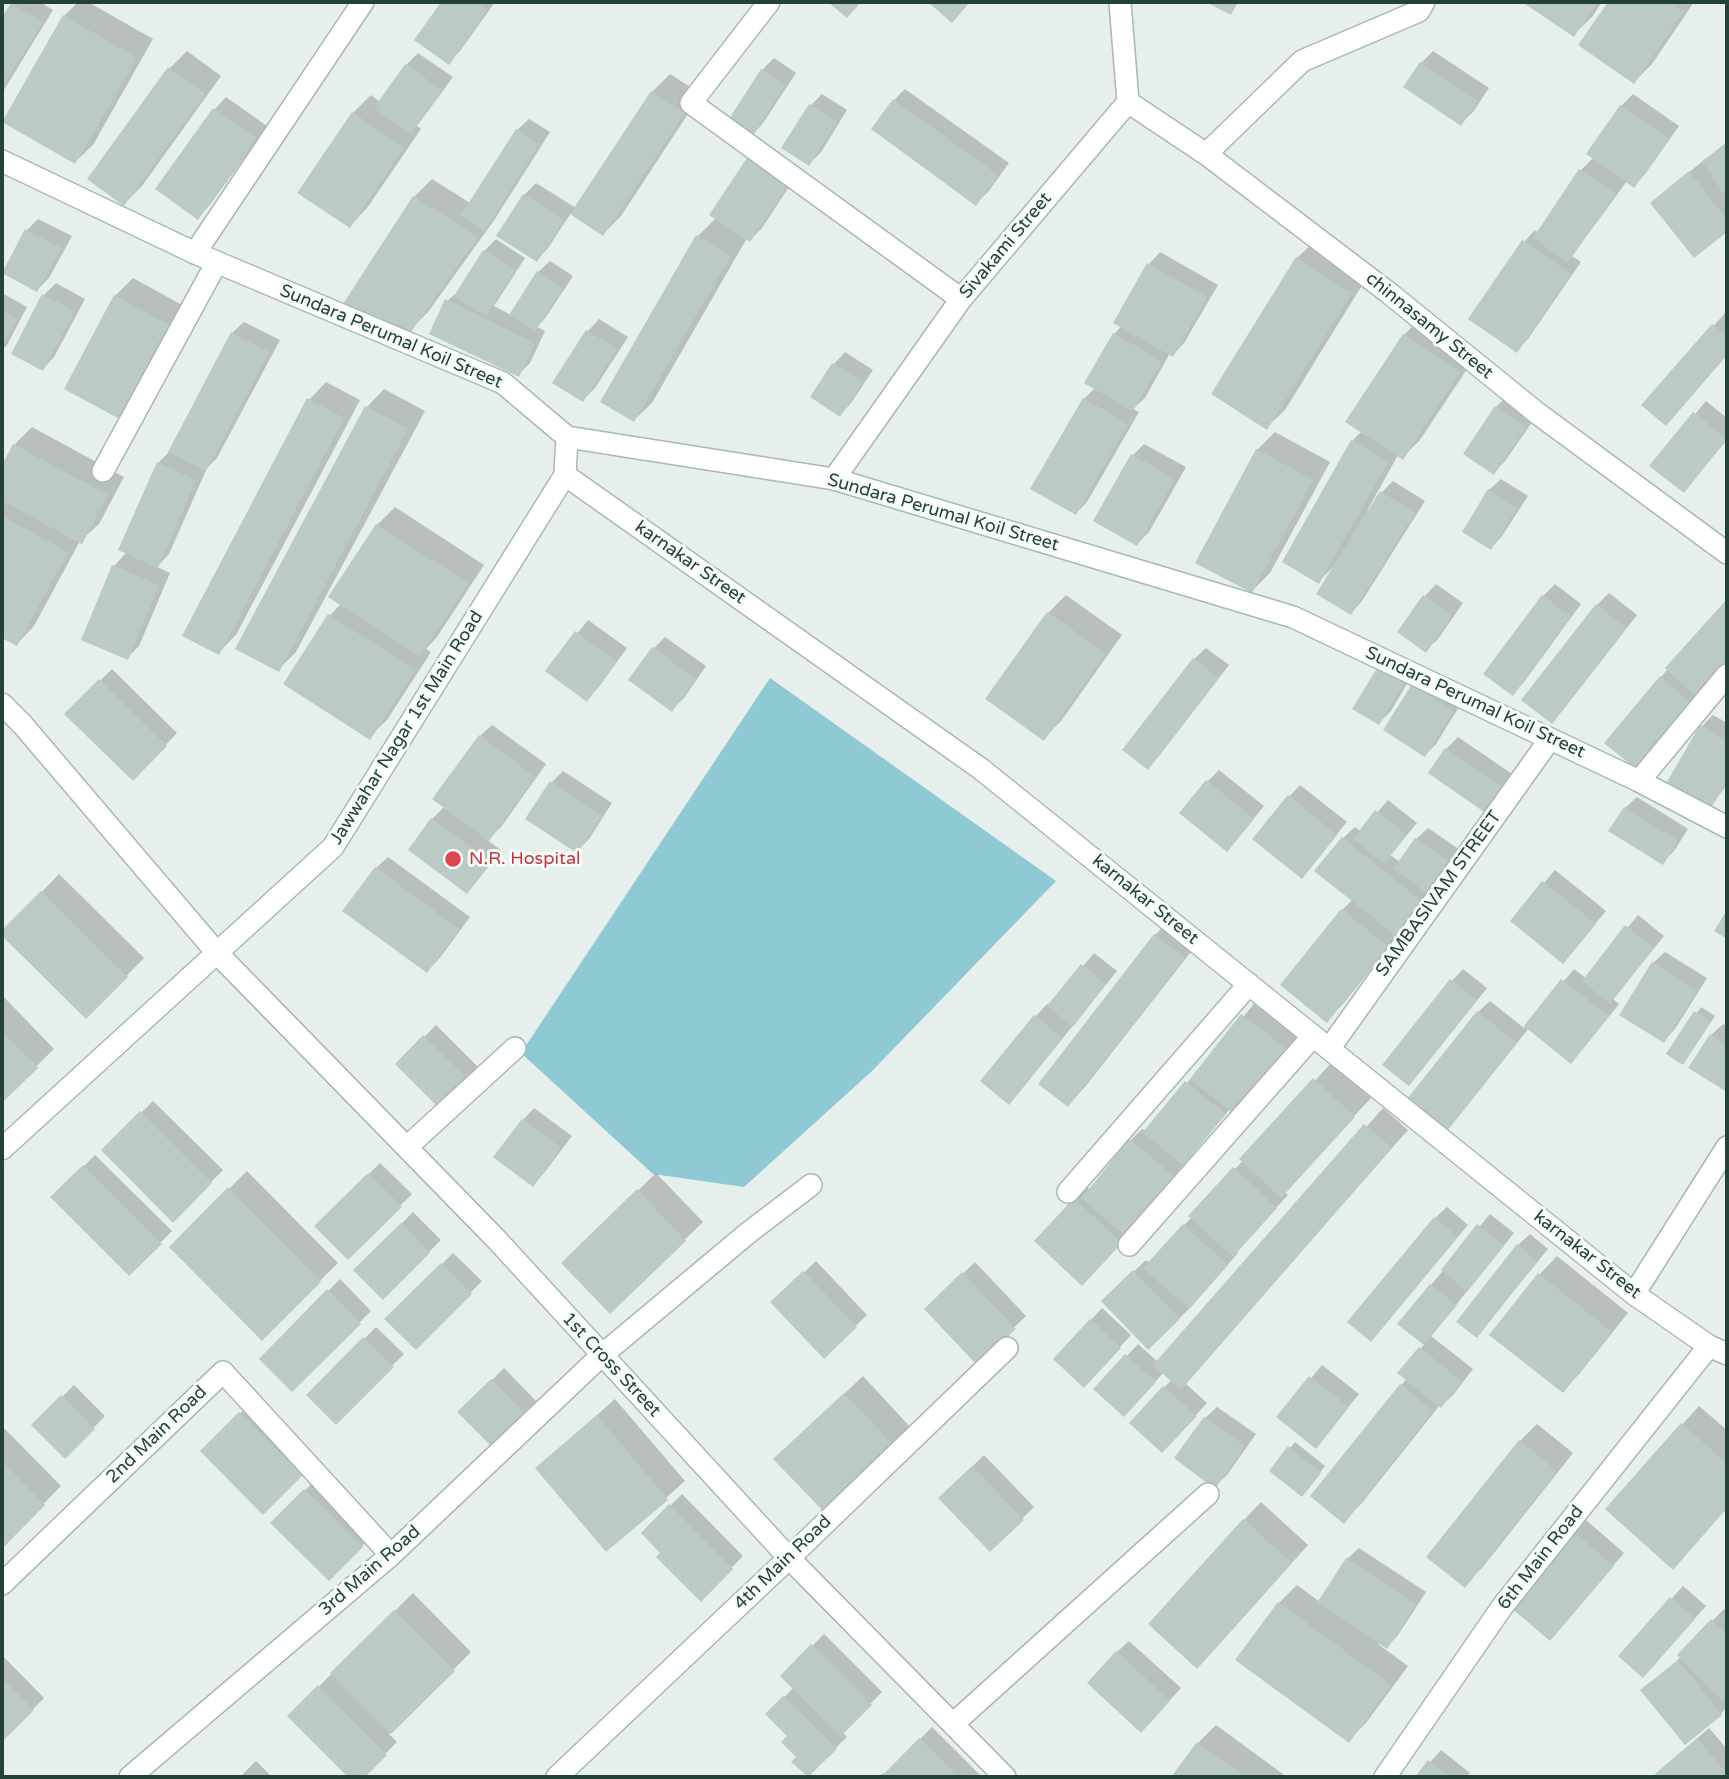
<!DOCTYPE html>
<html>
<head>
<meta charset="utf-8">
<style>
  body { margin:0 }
  #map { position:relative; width:1729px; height:1779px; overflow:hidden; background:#e6efeb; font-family:"Varela Round",sans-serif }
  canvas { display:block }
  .frame { position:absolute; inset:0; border:4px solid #24423a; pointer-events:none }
</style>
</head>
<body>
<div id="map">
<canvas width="1729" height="1779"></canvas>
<div class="frame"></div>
</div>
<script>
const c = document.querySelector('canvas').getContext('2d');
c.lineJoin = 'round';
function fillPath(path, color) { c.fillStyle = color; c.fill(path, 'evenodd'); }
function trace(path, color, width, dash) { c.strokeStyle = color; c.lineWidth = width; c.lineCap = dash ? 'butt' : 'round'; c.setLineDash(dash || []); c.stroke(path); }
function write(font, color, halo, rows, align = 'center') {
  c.font = font + ' "Varela Round",sans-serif'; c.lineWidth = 6; c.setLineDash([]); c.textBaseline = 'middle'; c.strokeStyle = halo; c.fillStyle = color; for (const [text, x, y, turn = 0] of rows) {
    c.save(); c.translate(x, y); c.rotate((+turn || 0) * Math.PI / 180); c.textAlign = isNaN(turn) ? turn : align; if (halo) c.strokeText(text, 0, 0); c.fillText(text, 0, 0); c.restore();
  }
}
const water = new Path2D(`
  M770 678 1056 881 872 1071 744 1187 653 1174 521 1053Z`);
const shadow = new Path2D(`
  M14 2H40L53 10 2 93V21Z
  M78 2H88L153 39 93 145 75 162 64 16Z
  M443 2H495L460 51 449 62 416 40Z
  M1525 2H1602L1592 17 1574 34Z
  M1610 2H1694L1652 64 1634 82 1581 45Z
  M187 51 221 76 142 186 124 204 169 69Z
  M1433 51 1489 88 1473 112 1461 123 1421 63Z
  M418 53 453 77 417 126 421 129 367 208 350 226 353 113 371 95 380 102 406 65Z
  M774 58 796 73 763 123 752 135 762 70Z
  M670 74 701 94 621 216 603 234 571 213 548 248 537 260 524 195 536 183 576 208 652 92Z
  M905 89 1009 163 988 192 976 203 894 100Z
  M822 94 847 110 821 152 809 164 810 106Z
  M1633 94 1679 126 1645 174 1634 186 1627 181 1572 256 1581 262 1528 339 1517 350 1524 242 1535 230 1539 233 1581 170 1594 157 1588 153 1621 106Z
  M226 97 267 126 209 206 198 218 157 189 215 109Z
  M529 119 550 132 495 219 428 312 410 330 346 303 414 197 432 179 470 203 517 130Z
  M1727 142V229L1694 256 1664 192Z
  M800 170 762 228 750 240 747 238 652 403 634 420 698 236 716 218Z
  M38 219 72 236 49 278 37 290 27 230Z
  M496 239 525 258 494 306 511 315 538 272 550 261 573 276 546 317 537 327 545 331 530 363 518 375 447 301 460 290 484 251Z
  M1315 241 1369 274 1285 410 1267 427 1297 258Z
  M1160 252 1218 285 1184 343 1173 355 1170 353 1145 398 1133 409 1139 412 1087 502 1076 513 1084 399 1095 388 1114 334 1122 326 1116 322 1149 264Z
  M133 278 193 311 126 421 115 296Z
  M56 283 85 299 54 357 43 369 13 353 44 295Z
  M2 293 27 307 7 345 2 350Z
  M1725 313 1727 316V355L1677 412 1644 405Z
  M1422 317 1477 354 1420 440 1403 457 1398 455 1367 511 1369 512 1382 492 1393 481 1425 501 1362 601 1351 613 1333 567 1319 581 1352 441 1362 431 1404 335Z
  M599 319 628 337 595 388 583 400 555 382 588 331Z
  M244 322 280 340 217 458 207 468 169 554 157 567 170 573 139 646 127 658 114 566 127 552 158 463 169 452 232 333Z
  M845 352 873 370 851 403 840 415 834 364Z
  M326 382 360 400 236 635 218 653 309 400Z
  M384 389 425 411 296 652 278 670 237 648 367 407Z
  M1508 395 1537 415 1505 461 1494 473 1496 407Z
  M1706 401 1727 418V440L1683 491 1652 466Z
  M32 427 124 477 99 524 80 541 34 626 17 644 2 636V468L14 445Z
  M1275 432 1330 462 1270 573 1252 591 1257 450Z
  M1144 444 1186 467 1149 532 1137 544 1133 455Z
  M1501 479 1528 496 1502 536 1491 548 1489 490Z
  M395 507 484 565 437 637 426 649 431 652 387 720 369 737 330 615 341 604 330 597 377 525Z
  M1436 584 1463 603 1438 639 1426 650 1400 632 1425 596Z
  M1555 584 1581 604 1524 682 1513 693 1543 596Z
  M1609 593 1637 615 1563 710 1552 722 1597 605Z
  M1066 595 1122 635 1061 721 1044 738 1048 613Z
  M1727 602V660L1648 755 1661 677Z
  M588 620 627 648 598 688 586 699 548 671Z
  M665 637 706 666 684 698 672 709 654 648Z
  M1206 648 1229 665 1159 756 1147 768 1194 659Z
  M112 669 177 733 133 779 67 714Z
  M1378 669 1414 672 1391 711 1379 723Z
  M1413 686 1464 699 1436 744 1425 755Z
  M1713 715 1727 723V785L1711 805 1702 726Z
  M492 725 546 764 501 827 487 840 501 850 478 880 467 892 432 819 445 806 480 736Z
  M1458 737 1515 776 1498 800 1446 749Z
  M1219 770 1264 806 1238 838 1207 782Z
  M563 771 612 803 589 839 577 851 552 782Z
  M1300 785 1347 822 1302 876 1289 797Z
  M1637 797 1688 829 1674 851 1662 863 1625 808Z
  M1388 800 1417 823 1390 855 1400 862 1416 839 1428 828 1460 850 1402 926 1404 927 1344 1003 1327 1020 1342 910 1353 899 1343 838 1355 827 1361 831Z
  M388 857 470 917 439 959 427 971 376 868Z
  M1555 870 1606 911 1563 962 1512 921Z
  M59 874 144 958 86 1017 2 933Z
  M1638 915 1664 936 1613 999 1619 1004 1582 1050 1529 1028 1458 1117 1478 1012 1490 1001 1524 1028 1574 969 1586 978Z
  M1173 917 1201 939 1085 1087 1068 1105 1155 935Z
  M1665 952 1707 978 1675 1029 1664 1041 1653 963Z
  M1094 953 1117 971 1020 1091 983 1081 1036 1016 1047 1004 1050 1006Z
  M1463 969 1487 988 1420 1072 1452 981Z
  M2 995 54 1049 2 1100Z
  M1254 1004 1297 1037 1247 1101 1230 1109 1093 1272 1036 1241 1087 1187 1090 1190 1131 1140 1142 1129 1146 1131Z
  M1701 1007 1715 1016 1683 1063 1669 1053Z
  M1723 1024 1727 1027V1090L1690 1067 1711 1035Z
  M436 1025 479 1068 440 1107 397 1064Z
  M1332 1062 1371 1098 1284 1192 1288 1195 1236 1251 1238 1253 1191 1307 1148 1348 1103 1301 1146 1260 1150 1263Z
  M153 1101 223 1170 173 1221 104 1150Z
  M534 1108 572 1136 544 1173 533 1185 523 1120Z
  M1383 1108 1408 1130 1185 1383 1207 1403 1174 1439 1132 1423 1172 1379 1164 1372 1135 1404 1096 1389 1138 1344 1158 1362Z
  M95 1155 172 1231 129 1274 53 1197Z
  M380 1163 412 1194 348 1258 317 1226Z
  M247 1171 338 1263 262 1338 171 1247Z
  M656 1173 703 1222 610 1312 581 1246Z
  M1447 1207 1468 1225 1371 1340 1435 1218Z
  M413 1212 441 1240 383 1298 356 1270Z
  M1490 1214 1514 1233 1431 1336 1473 1369 1453 1395 1441 1406 1440 1405 1361 1504 1344 1521 1401 1385 1407 1379 1420 1349 1425 1344 1431 1285Z
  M1530 1234 1548 1249 1477 1336 1518 1245Z
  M453 1253 482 1281 416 1348 387 1319Z
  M1557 1256 1628 1313 1580 1373 1563 1391 1492 1335 1540 1274Z
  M816 1261 867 1315 824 1356 773 1302Z
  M975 1262 1026 1316 977 1363 926 1309Z
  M340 1279 371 1311 292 1390 261 1359Z
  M1102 1308 1131 1335 1095 1374 1091 1320Z
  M376 1327 404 1354 336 1422 308 1395Z
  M1322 1365 1359 1394 1316 1447 1279 1417Z
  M504 1368 536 1401 492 1444 460 1412Z
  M863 1376 913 1430 896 1447 793 1442Z
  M74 1385 105 1416 65 1457 34 1425Z
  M615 1399 685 1481 607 1550 537 1468Z
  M252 1402 313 1463 263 1512 202 1451Z
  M1699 1406 1727 1430V1508L1673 1568 1607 1509Z
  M1217 1407 1256 1434 1227 1475 1215 1486 1205 1418Z
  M1537 1424 1573 1453 1482 1568 1464 1585 1520 1441Z
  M2 1426 61 1486 2 1546Z
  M1295 1442 1325 1466 1307 1489 1290 1448Z
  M984 1455 1034 1507 990 1550 940 1498Z
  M317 1478 373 1535 329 1579 273 1523Z
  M682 1494 743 1556 701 1599 643 1533Z
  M1261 1502 1308 1545 1215 1649 1244 1520Z
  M1586 1520 1624 1553 1561 1627 1574 1532Z
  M1359 1548 1426 1592 1398 1635 1387 1647 1379 1642 1378 1644 1408 1666 1366 1723 1349 1740 1238 1660 1279 1603 1297 1585 1320 1602 1347 1559Z
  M1683 1586 1706 1606 1654 1664 1620 1656Z
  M413 1593 471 1652 389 1734 397 1742 362 1777H350L289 1716Z
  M1724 1609 1727 1612V1707L1721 1714 1643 1690 1681 1657 1679 1655Z
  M824 1634 882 1692 842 1732 847 1737 807 1776 789 1736 768 1714 794 1687 783 1676Z
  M1129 1641 1181 1688 1153 1719 1117 1652Z
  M2 1655 44 1698 2 1740Z
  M1216 1725 1287 1777H1173L1198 1743Z
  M932 1727 982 1777H878L883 1773 885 1775Z
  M1709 1728 1727 1749V1777H1660L1657 1774 1669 1763Z
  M1441 1750 1470 1773 1466 1777H1417Z
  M256 1761 272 1777H240Z`);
const building = new Path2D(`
  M441 2H475L487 10 449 65 414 40Z
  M828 2H861L847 18Z
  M928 2H970L952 23Z
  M1206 2H1238L1231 15Z
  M1522 2H1597L1574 37Z
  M1608 2H1670L1684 11 1634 84 1578 45Z
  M11 3 43 22 2 88V17Z
  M63 15 137 58 75 164 2 122Z
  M1420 62 1478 101 1461 126 1403 87Z
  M405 64 442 90 411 134 374 108Z
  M168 67 205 94 124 206 87 179Z
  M761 69 785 85 752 137 727 122Z
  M651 91 685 113 603 236 570 214Z
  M893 99 998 175 976 206 871 129Z
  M809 104 837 122 809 166 781 148Z
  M1620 105 1669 139 1634 188 1586 154Z
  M213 108 256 138 198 220 155 189Z
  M352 112 404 147 350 228 297 193Z
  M516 129 539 144 485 231 461 215Z
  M1727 144V199L1702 161Z
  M749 155 790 182 750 242 709 215Z
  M1579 169 1616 194 1568 262 1533 238Z
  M1689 171 1727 220V232L1694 258 1650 203Z
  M523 194 564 220 537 262 496 236Z
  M413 196 478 237 411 332 343 304Z
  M25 229 61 248 37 292 2 273Z
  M696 235 731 256 634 422 600 402Z
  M1522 240 1571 274 1517 353 1468 319Z
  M483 250 515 270 486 316 454 296Z
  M1296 257 1352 293 1267 430 1211 394Z
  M1147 263 1207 297 1173 357 1113 323Z
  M537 271 563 288 535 331 509 315Z
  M42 294 75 311 43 371 11 354Z
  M114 295 177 329 127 423 64 389Z
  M445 299 535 343 519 377 429 334Z
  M2 311 17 319 2 347Z
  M1712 324 1727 337V355L1666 426 1641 405Z
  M586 330 617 349 583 402 552 383Z
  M231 332 269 352 206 471 168 452Z
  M1113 333 1162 361 1133 411 1084 383Z
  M1403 334 1460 372 1403 460 1345 422Z
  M832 363 863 382 840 417 810 397Z
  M307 398 344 418 219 655 182 636Z
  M1083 398 1128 424 1076 515 1030 489Z
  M365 406 408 429 279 672 235 649Z
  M1495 406 1526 427 1494 475 1463 454Z
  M1693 412 1727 439 1684 493 1649 466Z
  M1351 440 1388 462 1319 584 1282 562Z
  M13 444 108 495 82 544 2 501V465Z
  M1256 449 1313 480 1252 593 1195 563Z
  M1131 454 1175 479 1137 546 1093 521Z
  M157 462 196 480 158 568 118 550Z
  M1488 489 1517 508 1491 550 1462 532Z
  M1380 491 1415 513 1351 615 1316 594Z
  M2 516 68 552 17 646 2 638Z
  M376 524 468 583 420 657 328 597Z
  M112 565 159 585 128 660 81 640Z
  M1423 595 1452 615 1426 653 1397 632Z
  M1542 595 1571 616 1513 696 1483 674Z
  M1727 599V662L1696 696 1665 668Z
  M1596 604 1626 628 1552 724 1521 700Z
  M1047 612 1106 653 1044 741 985 699Z
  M328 614 415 670 370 740 283 684Z
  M575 631 616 661 587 702 545 671Z
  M652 647 696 679 672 712 628 680Z
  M1193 658 1219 678 1148 770 1122 750Z
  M1377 668 1404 684 1379 725 1352 709Z
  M1660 676 1691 703 1636 769 1604 743Z
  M99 679 167 746 133 781 64 714Z
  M1412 684 1454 711 1425 757 1383 730Z
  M1700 725 1727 741V780L1711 808 1667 782Z
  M479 735 535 777 489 841 432 799Z
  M1445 748 1504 788 1487 814 1428 773Z
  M1206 780 1254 819 1227 852 1179 813Z
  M550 781 602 816 577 853 525 819Z
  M1288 795 1337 835 1302 879 1252 839Z
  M1624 807 1678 841 1663 865 1608 831Z
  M1375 810 1407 835 1384 864 1353 839Z
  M431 818 491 862 467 894 408 850Z
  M1342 837 1422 901 1395 935 1314 871Z
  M1415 838 1450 862 1427 893 1393 869Z
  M375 867 459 929 427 973 342 911Z
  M1542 881 1596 924 1563 964 1510 921Z
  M41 891 128 977 86 1019 2 936V930Z
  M1341 909 1388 946 1327 1023 1280 985Z
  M1727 910V939L1714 931Z
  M1625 925 1654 948 1610 1004 1582 981Z
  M1154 934 1185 958 1068 1107 1038 1084Z
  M1652 962 1697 990 1664 1043 1619 1015Z
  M1081 964 1106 984 1073 1027 1047 1006Z
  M1450 979 1477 1000 1409 1086 1382 1065Z
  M1561 979 1609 1016 1571 1064 1524 1026Z
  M1477 1011 1517 1043 1447 1131 1407 1099Z
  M1694 1011 1711 1022 1683 1065 1666 1054Z
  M1241 1014 1287 1049 1235 1115 1190 1079Z
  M1034 1015 1063 1038 1009 1105 980 1081Z
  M2 1031 38 1068 2 1103Z
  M1710 1034 1727 1046V1092L1688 1068Z
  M423 1035 469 1080 440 1109 395 1064Z
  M1313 1078 1355 1117 1281 1198 1239 1159Z
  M1185 1081 1226 1114 1183 1166 1143 1132Z
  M140 1111 212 1183 173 1223 101 1150Z
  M522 1119 561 1148 533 1187 493 1157Z
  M1364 1124 1392 1148 1181 1390 1153 1365Z
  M1129 1139 1174 1176 1126 1236 1081 1199Z
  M83 1165 162 1244 129 1276 50 1197Z
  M1233 1167 1277 1208 1233 1257 1188 1216Z
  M368 1173 402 1207 348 1260 314 1226Z
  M228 1187 321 1282 262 1341 169 1247Z
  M637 1189 686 1241 610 1314 561 1263Z
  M1074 1198 1122 1243 1082 1286 1034 1241Z
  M1434 1217 1458 1237 1371 1342 1347 1322Z
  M401 1223 430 1253 383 1300 353 1270Z
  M1183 1224 1228 1265 1189 1309 1143 1268Z
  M1477 1224 1504 1246 1467 1292 1441 1270Z
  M1517 1244 1537 1261 1477 1338 1456 1322Z
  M441 1263 472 1294 416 1350 384 1319Z
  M1133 1270 1180 1319 1148 1350 1101 1301Z
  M803 1271 857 1327 824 1359 770 1302Z
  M962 1272 1016 1329 977 1365 924 1309Z
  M1538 1273 1612 1332 1563 1393 1489 1335Z
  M1430 1284 1457 1305 1424 1345 1397 1324Z
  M327 1289 361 1324 292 1392 259 1359Z
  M1090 1319 1121 1348 1084 1388 1053 1359Z
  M363 1337 394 1367 336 1425 306 1395Z
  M1419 1347 1462 1381 1441 1408 1397 1373Z
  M1125 1354 1156 1382 1124 1417 1093 1389Z
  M1309 1376 1349 1407 1316 1449 1276 1417Z
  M491 1379 525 1414 492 1447 457 1412Z
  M1400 1384 1433 1411 1344 1524 1310 1496Z
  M1163 1386 1197 1416 1162 1453 1129 1423Z
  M844 1393 897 1449 827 1515 773 1459Z
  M61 1395 95 1429 65 1459 31 1425Z
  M239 1412 303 1475 263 1515 200 1451Z
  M597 1415 668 1500 606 1552 535 1468Z
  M1204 1417 1245 1446 1215 1489 1174 1458Z
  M1681 1423 1727 1463V1508L1673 1570 1605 1509Z
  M1519 1440 1557 1471 1465 1588 1426 1557Z
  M1288 1446 1321 1473 1302 1497 1269 1471Z
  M2 1461 45 1505 2 1549Z
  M972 1466 1024 1520 990 1552 938 1498Z
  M304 1489 363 1547 329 1581 270 1523Z
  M669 1504 733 1569 701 1602 656 1557 660 1553 641 1533Z
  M1243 1519 1292 1563 1197 1669 1148 1624Z
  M1573 1531 1614 1566 1550 1641 1509 1606Z
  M1346 1558 1416 1604 1387 1649 1317 1603Z
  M1670 1597 1695 1619 1643 1678 1618 1656Z
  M1278 1602 1391 1685 1349 1743 1235 1660Z
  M394 1610 455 1671 391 1734 330 1673Z
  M1711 1619 1727 1635V1695L1722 1700 1677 1655Z
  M811 1644 872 1705 840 1737 780 1676Z
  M1116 1651 1170 1701 1141 1733 1087 1683Z
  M1678 1660 1722 1715 1685 1745 1640 1690Z
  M2 1678 34 1710 2 1742Z
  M318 1685 387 1755 365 1777H348L287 1716Z
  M783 1696 837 1749 808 1777 791 1762 796 1757 781 1742 787 1736 765 1714Z
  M919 1738 959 1777H881Z
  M1697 1738 1727 1774V1777H1657L1655 1774Z
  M1197 1742 1245 1777H1171Z
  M1428 1760 1450 1777H1415Z`);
const street = new Path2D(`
  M769 2 691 103 961 299
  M1128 102 1206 154 1389 293 1537 413 1727 553
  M1206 154 1302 61 1419 11 1424 2
  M195 253 363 2
  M103 471 217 262
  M565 475 981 769 1634 1294 1709 1346 1727 1354
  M834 479 961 299 1128 102 1120 2
  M2 704 22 724 217 953 497 1240 789 1558 1005 1777
  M1639 781 1727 675
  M1329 1049 1550 739
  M407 1147 515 1048
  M1068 1192 1249 984
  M1129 1245 1313 1036
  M1634 1294 1727 1147
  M2 1584 223 1372 391 1555
  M953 1724 1208 1494
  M130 1777 391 1555 602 1355 748 1233 811 1185
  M557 1777 789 1558 1007 1348
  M1385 1777 1502 1607 1709 1346`);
const secondary = new Path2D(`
  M2 161 195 253 503 383 567 437 834 479 1293 617 1639 781 1727 827
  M2 1149 333 847 565 475 567 437`);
const markers = [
  [453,859,9,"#e0444e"]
];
const streetNames = [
  ["Sivakami Street",1006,246,-50],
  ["chinnasamy Street",1429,326,39],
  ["Sundara Perumal Koil Street",391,337,23],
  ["Sundara Perumal Koil Street",943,513,16],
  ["karnakar Street",690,563,35],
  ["Sundara Perumal Koil Street",1475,703,25],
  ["Jawwahar Nagar 1st Main Road",407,728,-58],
  ["SAMBASIVAM STREET",1439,894,-54],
  ["karnakar Street",1145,900,39],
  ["karnakar Street",1587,1255,38],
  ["1st Cross Street",611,1365,47],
  ["2nd Main Road",157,1435,-44],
  ["6th Main Road",1541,1558,-52],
  ["4th Main Road",783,1563,-44],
  ["3rd Main Road",370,1571,-41]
];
const healthNames = [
  ["N.R. Hospital",469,859]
];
fillPath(water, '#8ec9d4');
fillPath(shadow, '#0003');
fillPath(building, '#bbcac4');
trace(street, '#a8b8b2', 24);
trace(secondary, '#a4bbb3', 24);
trace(street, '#fff', 21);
trace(secondary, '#fff', 21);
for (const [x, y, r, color] of markers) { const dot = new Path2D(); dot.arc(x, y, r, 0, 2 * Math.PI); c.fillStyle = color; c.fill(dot); trace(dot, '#f7fbf9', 2.5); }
write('18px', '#24423a', '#f7fbf9', streetNames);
write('18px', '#be3a42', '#f7fbf9', healthNames, 'left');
</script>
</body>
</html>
